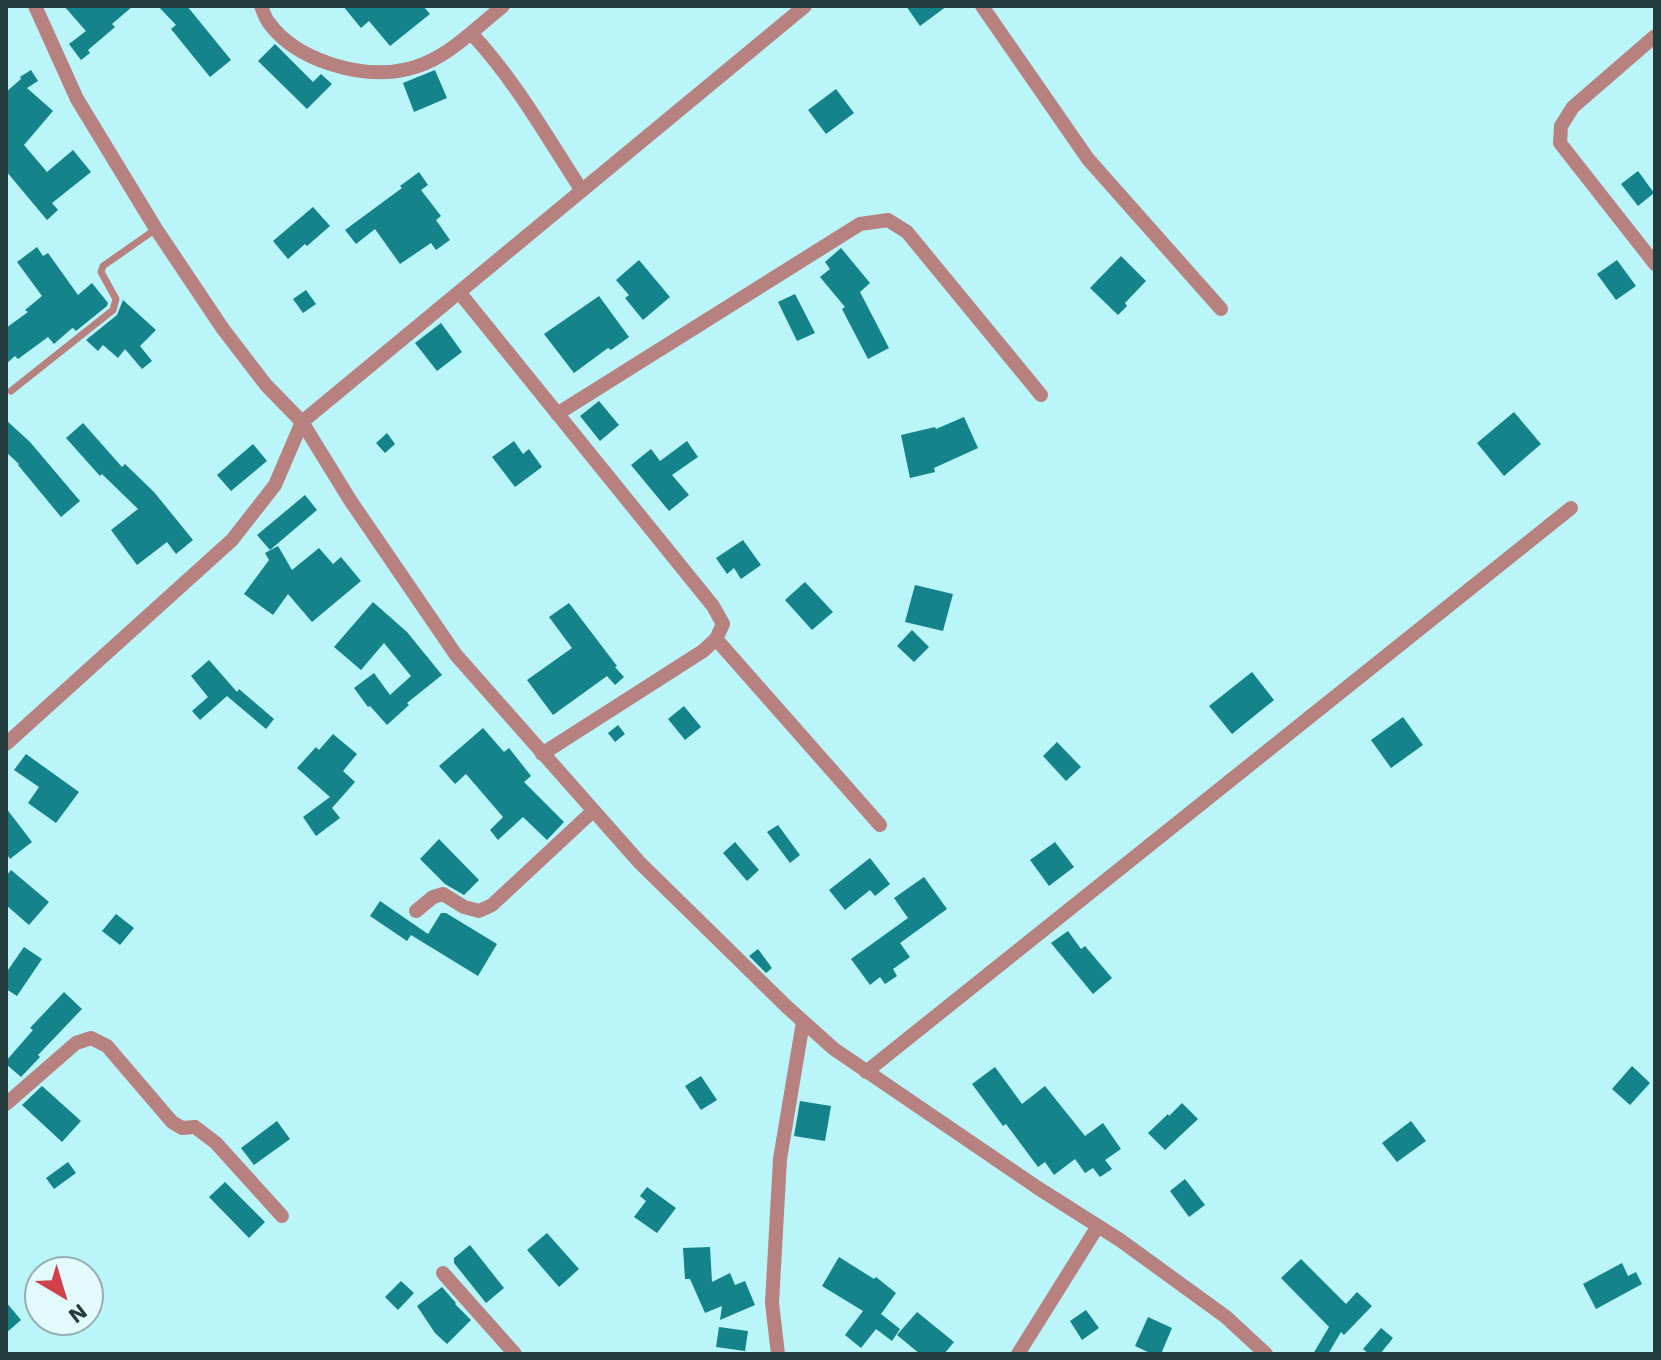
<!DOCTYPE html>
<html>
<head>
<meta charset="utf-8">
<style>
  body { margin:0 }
  #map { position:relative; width:1661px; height:1360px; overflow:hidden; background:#b9f5f9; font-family:"Work Sans",sans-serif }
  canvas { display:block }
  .frame { position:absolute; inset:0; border:8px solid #223b3c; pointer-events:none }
  .north { position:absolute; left:24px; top:1256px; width:80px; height:80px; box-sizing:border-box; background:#e3fbfc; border:2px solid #96aeaf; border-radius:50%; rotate:142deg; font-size:22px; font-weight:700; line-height:32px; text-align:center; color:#223b3c }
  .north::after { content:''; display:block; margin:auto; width:28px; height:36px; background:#d1414a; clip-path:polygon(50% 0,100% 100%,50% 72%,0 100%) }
</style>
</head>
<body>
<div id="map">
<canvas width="1661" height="1360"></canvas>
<div class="frame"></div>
<div class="north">N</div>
</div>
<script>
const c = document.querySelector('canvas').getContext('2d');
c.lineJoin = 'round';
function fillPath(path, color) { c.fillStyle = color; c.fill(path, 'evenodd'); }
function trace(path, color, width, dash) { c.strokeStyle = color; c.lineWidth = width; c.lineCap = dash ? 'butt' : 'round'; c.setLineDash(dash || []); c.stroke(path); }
const building = new Path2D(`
  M64 6H133L112 24 115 27 88 50 90 53 81 60 69 44 86 31Z
  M158 6H187L231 60 210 77 171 29 176 25Z
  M343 6H423L430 14 390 46 369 21 361 28Z
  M906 6H947L920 26Z
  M275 44 313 82 321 74 332 84 307 109 258 61Z
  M31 70 38 81 27 88 53 111 24 145 47 172 73 150 91 172 52 203 58 210 47 220 6 171V92L21 79 20 77Z
  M435 70 447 98 414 112 403 83Z
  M836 89 854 113 826 134 808 110Z
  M1638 171 1654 193 1638 206 1621 184Z
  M419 172 428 185 421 190 441 216 436 220 450 240 436 250 431 243 400 264 375 229 356 244 345 230 402 188 400 186Z
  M313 207 330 226 307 246 305 244 288 259 273 241Z
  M37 247 43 256 48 253 78 295 92 283 108 303 107 306 76 331 73 328 71 329 54 344 48 337 18 359 15 356 6 364V328L28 312 25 310 42 296 17 262Z
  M841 248 870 283 860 292 889 348 868 359 842 309 845 307 820 277 830 269 825 262Z
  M1121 256 1146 281 1125 303 1127 306 1118 315 1090 288Z
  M639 260 670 297 643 320 625 298 629 295 616 280Z
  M1617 260 1636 286 1616 300 1597 274Z
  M306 290 316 304 303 313 293 299Z
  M795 294 815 333 797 341 778 302Z
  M599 296 629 337 611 350 608 348 574 373 544 334Z
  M123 300 156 330 140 346 152 361 142 369 125 349 118 358 103 345 98 351 86 340 117 315Z
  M441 323 462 352 437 371 415 343Z
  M599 401 619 425 600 441 580 416Z
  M1514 412 1541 444 1504 476 1477 443Z
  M964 417 978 448 934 468 935 472 910 478 901 435 935 427 936 429Z
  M6 420 30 442 80 501 61 517 18 465 19 464 6 452Z
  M83 423 122 467 125 464 154 492 193 540 176 554 167 542 137 565 111 530 138 509 102 474 100 476 66 438Z
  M387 433 395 444 385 453 376 443Z
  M514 441 523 454 529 449 542 467 515 487 492 457Z
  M687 441 698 457 672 475 689 495 669 511 631 465 651 449 660 461Z
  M253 444 267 461 231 491 217 475Z
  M305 495 317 510 270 550 257 535Z
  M743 540 761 565 741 579 734 568 727 574 716 558Z
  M278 546 292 570 319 548 333 564 341 557 361 581 312 622 288 594 273 615 244 594 269 560 265 553Z
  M805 582 833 612 812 630 785 600Z
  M915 585 953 594 943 631 905 622Z
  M373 602 407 632 442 675 407 703 409 705 387 725 370 706 368 707 354 688 374 673 390 695 411 676 384 643 361 670 334 647Z
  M569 603 617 666 615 667 624 677 615 685 607 676 553 715 527 680 572 648 549 617Z
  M912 630 929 647 914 662 897 646Z
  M209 660 237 692 239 689 274 719 266 729 227 696 200 720 192 711 208 697 191 676Z
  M1252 672 1274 700 1232 734 1209 706Z
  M684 706 701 727 685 740 668 719Z
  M1403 717 1423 745 1391 768 1371 740Z
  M618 725 625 734 615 742 608 733Z
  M483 728 504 752 509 748 531 776 524 782 564 822 547 840 523 817 498 840 490 830 503 817 466 774 455 784 439 766Z
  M333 734 357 754 343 771 355 782 332 808 340 818 316 836 303 817 330 797 297 768 316 747 319 750Z
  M1057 742 1081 767 1066 781 1043 756Z
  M26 754 79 792 56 823 28 803 39 787 14 770Z
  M6 808 32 842 10 859 6 853Z
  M778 825 800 855 790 863 767 832Z
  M439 839 479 880 464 895 445 884 420 859Z
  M735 842 759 870 747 881 723 853Z
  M1055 842 1074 867 1049 886 1030 860Z
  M870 858 890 884 875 896 870 890 845 910 829 890Z
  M11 870 49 902 29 925 6 905V876Z
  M924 877 947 909 900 943 910 957 893 969 897 976 885 984 880 977 870 985 851 959 908 918 894 898Z
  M380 901 428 934 441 913H446L497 944 478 976 411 935 407 941 370 916Z
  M116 914 134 928 120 945 102 931Z
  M1068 931 1081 949 1085 946 1112 978 1093 994 1051 943Z
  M24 947 42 959 17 996 6 989V973Z
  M758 949 772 968 766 973 749 956Z
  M64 992 82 1009 38 1055 40 1057 21 1077 6 1064V1061L33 1030 30 1028Z
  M1632 1066 1650 1083 1630 1105 1612 1089Z
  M995 1067 1022 1104 1045 1086 1085 1136 1103 1123 1121 1149 1105 1160 1112 1169 1100 1177 1093 1168 1085 1173 1075 1159 1054 1175 1045 1162 1038 1167 1006 1124 1003 1126 972 1084Z
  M701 1076 717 1100 701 1110 685 1086Z
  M42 1086 81 1121 62 1142 22 1105Z
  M800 1101 831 1106 825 1141 794 1136Z
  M1182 1103 1198 1119 1165 1150 1148 1133 1168 1114 1169 1116Z
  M277 1121 290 1139 254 1165 241 1148Z
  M1411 1121 1426 1141 1397 1162 1382 1143Z
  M68 1162 76 1173 54 1189 46 1178Z
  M1185 1179 1205 1205 1189 1217 1170 1191Z
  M225 1182 265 1222 249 1238 209 1197Z
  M647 1187 676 1208 657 1233 634 1217 646 1201 640 1196Z
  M547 1233 579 1269 559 1287 527 1250Z
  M470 1245 504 1288 486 1303 454 1263V1258Z
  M710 1247 712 1282 730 1273 735 1285 745 1281 755 1305 720 1320 722 1306 705 1313 690 1279H685L683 1248Z
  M839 1257 874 1279 876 1277 896 1293 881 1314 900 1329 892 1341 876 1329 861 1348 845 1335 863 1311 822 1286Z
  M1301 1259 1346 1304 1357 1292 1372 1306 1344 1335 1341 1332 1328 1354H1313L1329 1327 1281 1278Z
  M1622 1263 1628 1276 1636 1272 1642 1284 1596 1309 1583 1284Z
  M401 1281 414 1293 398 1310 385 1297Z
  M442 1287 456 1303 455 1304 471 1320 447 1344 435 1333 417 1306Z
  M6 1302 21 1320 6 1333Z
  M1086 1310 1099 1328 1082 1340 1070 1321Z
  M917 1312 954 1342 944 1354H920L897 1335Z
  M1148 1317 1172 1328 1161 1354H1152L1135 1346Z
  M719 1327 748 1331 745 1351 716 1347Z
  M1381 1328 1393 1338 1380 1354H1369L1363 1349Z`);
const service = new Path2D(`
  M11 391 113 310 116 299 101 272 103 266 156 229`);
const minor = new Path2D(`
  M35 6 77 99 156 229 223 329 266 385 302 422 350 500 456 655 640 863 787 1007 834 1049 1038 1188 1120 1240 1226 1317 1266 1354
  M261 6C263 11 265 18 269 23 297 61 362 80 408 69 433 63 452 49 471 33
  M503 6 471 33C515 80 547 137 582 191
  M982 6 1088 159 1221 309
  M1655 36 1573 107 1561 126 1560 143 1655 264
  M459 292 713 606 723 624 716 639 703 651 542 754
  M557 414 860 224 888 220 907 232 1041 395
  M716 639 880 825
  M6 744 232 540 275 485 302 422 805 6
  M416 911 433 897 443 894 464 907 479 911 492 905 593 811
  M866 1072 1571 508
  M6 1104 76 1043 91 1038 107 1046 172 1122 182 1128 195 1127 216 1143 282 1216
  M443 1273 515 1354
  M778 1354 772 1303 780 1159 803 1022
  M1018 1354 1098 1226`);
fillPath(building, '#14838a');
trace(service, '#b7817f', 7);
trace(minor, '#b7817f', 14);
</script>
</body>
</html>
